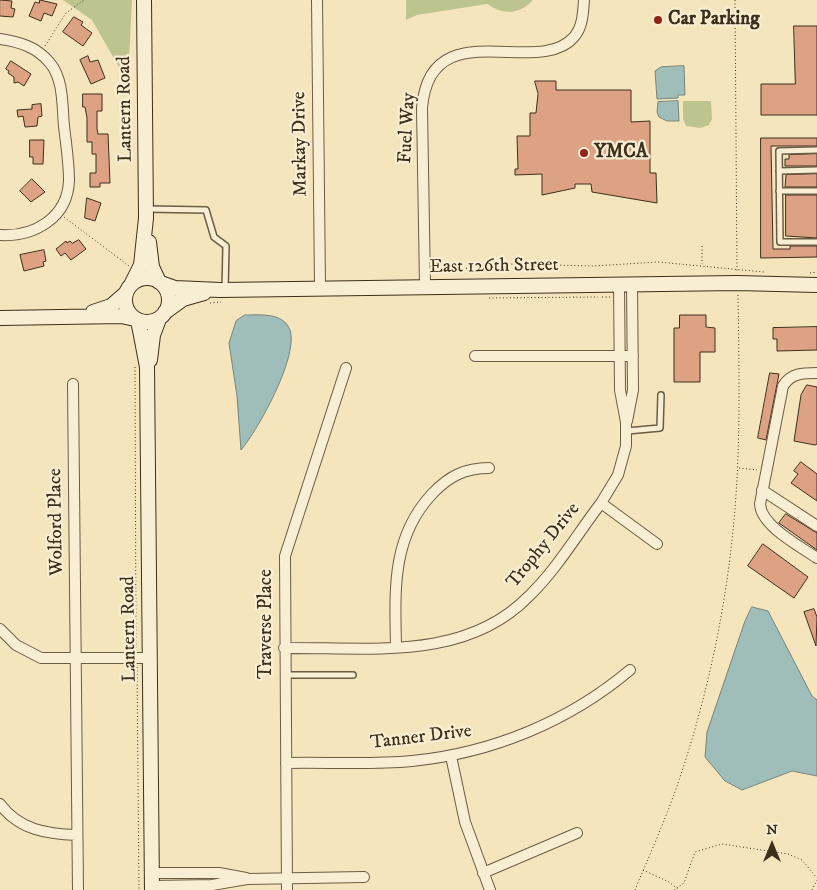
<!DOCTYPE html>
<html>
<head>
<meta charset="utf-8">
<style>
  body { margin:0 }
  #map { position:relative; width:817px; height:890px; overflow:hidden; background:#f5e5bc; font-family:"IM FELL DW Pica",serif }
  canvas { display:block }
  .north { position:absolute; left:747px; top:820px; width:50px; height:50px; -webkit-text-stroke:4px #f8eed3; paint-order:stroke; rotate:0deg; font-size:14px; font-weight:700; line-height:20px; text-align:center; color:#3e2f1c }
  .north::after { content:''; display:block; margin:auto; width:18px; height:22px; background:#3e2f1c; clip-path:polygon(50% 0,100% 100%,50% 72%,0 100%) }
</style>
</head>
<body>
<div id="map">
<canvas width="817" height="890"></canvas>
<div class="north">N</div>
</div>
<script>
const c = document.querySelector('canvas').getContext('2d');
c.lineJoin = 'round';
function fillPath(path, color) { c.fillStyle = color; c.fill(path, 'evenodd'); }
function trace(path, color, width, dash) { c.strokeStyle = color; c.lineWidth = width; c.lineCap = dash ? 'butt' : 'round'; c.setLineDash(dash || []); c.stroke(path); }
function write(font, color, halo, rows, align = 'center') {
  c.font = font + ' "IM FELL DW Pica",serif'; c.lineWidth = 4.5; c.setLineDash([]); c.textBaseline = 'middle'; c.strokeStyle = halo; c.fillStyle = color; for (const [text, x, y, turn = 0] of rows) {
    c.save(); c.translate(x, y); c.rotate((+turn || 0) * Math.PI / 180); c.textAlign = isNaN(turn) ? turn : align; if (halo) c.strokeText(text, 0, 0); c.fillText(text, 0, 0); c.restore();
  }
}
const green = new Path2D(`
  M63 0H132L128 80 124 76 92 20Z
  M406 0H533C519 15 503 15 487 4L417 15 406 20Z
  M683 101H711L712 119 709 125 700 128 686 126 683 119Z`);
const water = new Path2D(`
  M684 66 685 95H678V98L657 99 655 71 661 67Z
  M678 101 679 121H667L659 117 657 112 658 102Z
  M245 315C260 315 283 312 290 330 299 356 258 430 241 450L237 396 229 343 236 321Z
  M752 607 768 611 812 696 817 700V776L792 771 742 790 725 781 705 757 707 732 745 621Z`);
const building = new Path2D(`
  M0 0 12 1 11 8 15 9 13 17 0 16Z
  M40 0 57 4 52 16 44 13 41 21 29 16 35 2 39 3Z
  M74 17 83 22 81 25 92 33 83 46 63 32Z
  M794 26H817V115H761V84H795Z
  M88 56 90 62 98 60 105 78 91 84 80 60Z
  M11 61 31 74 24 86 18 82 14 83V77L8 73 9 71 6 69Z
  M535 81H556V90H631V122L650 121V173H656L657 203 592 192 591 184H575V188L542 195V174L515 175V169H518L517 136H530V113H536L538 94Z
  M83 94H102V111H97V129L98 134H108L110 183H100V187H90V173H96V154H92V142H87V118L85 107H83Z
  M41 104 42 116 38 117 37 126 25 127 23 116 18 117 17 110 32 109V105Z
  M761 138H817V146H771L773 249H790V246H817V257L761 258Z
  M30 140H44L43 164H33V157H30Z
  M817 154V166H785V159H789V155Z
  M817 174V187H785L786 175Z
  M32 179 45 192 31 202 20 191Z
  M786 195H817V238L786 236Z
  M87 198 101 203 95 221 85 218Z
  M79 240 86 249 71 260 65 253 61 256 56 249 66 241 67 243 70 241 72 243Z
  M44 250 46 261 43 262 44 266 24 271 20 255Z
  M680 315H706V327L715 328V352H700V382H674V328H679Z
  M817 327V350L777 351V339H773V328Z
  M770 373 779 374 766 440 758 438Z
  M807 385 817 387V444L815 445 794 441 801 395Z
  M801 462 817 474V501L791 483 798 474 794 471Z
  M786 514 817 533V550L779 523Z
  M763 544 808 577 794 598 748 566Z
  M814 609 817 617 816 646 804 612Z`);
const path = new Path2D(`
  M735 0 737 272
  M45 46 66 13 84 0
  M64 217 129 266
  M702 246V264
  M434 266 437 271 511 264 593 266 658 262 764 272
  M810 273 817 272
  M602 297H610
  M489 298 598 297
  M210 303 221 302
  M135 367 136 648
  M739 468 757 470
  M137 667 139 890
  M643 870 669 882 679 890
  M635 890C649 856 664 823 676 789 706 703 726 610 734 520 741 444 739 369 738 293
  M674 890 684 883 695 852 722 844 788 854 802 860 817 878
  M812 890 817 880`);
const lane = new Path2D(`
  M817 150 779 151 780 242H817
  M779 171 817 170
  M779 191H817
  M146 209 206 210 214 237 226 246 225 290
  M627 431 660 428 661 395
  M285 675H353`);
const street = new Path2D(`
  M317 0 320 287
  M0 39C20 42 37 47 50 63 64 80 62 106 64 126 66 144 69 162 69 180 68 218 34 237 0 235
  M425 286 422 108C430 10 538 79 574 37 583 27 583 12 584 0
  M475 356H633
  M817 373C803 373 791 373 783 386L760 504C761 526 800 546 817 558
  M73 384 78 890
  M627 421 633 390 632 284
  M762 490 817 526
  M601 503 657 544
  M0 629 16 645 41 658H150
  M396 647C395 591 391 538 432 494 449 476 465 468 489 468
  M284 648C368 647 465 662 529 596 557 569 578 533 601 503L618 475 626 446V422L620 390 619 285
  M451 756 465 822 490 890
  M286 763C328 762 370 765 412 761 492 753 568 722 630 670
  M0 804C19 830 47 834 77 835
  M152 873H219L246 878
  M483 873 577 833
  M152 886 212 885 247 879 364 877
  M287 890 285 556 346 368`);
const secondary = new Path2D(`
  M149 242 152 267 159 282
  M125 300a22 22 0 1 1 44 0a22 22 0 1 1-44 0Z
  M161 283 175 288 220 290 737 283 817 285
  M131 285 141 265 146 218 144 0
  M93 312 111 306 126 293
  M165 312 183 299 204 293
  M0 318 121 316 135 319
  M138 320 147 367 152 890
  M150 360 153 335 159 319`);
const markers = [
  [658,20,5,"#8f2418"],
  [584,153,5,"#8f2418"]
];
const poiNames = [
  ["Car Parking",668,20],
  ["YMCA",594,153]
];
const streetNames = [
  ["Lantern Road",126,109,-91],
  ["Fuel Way",408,128,-87],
  ["Markay Drive",301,144,-91],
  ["East 126th Street",494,267,-1],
  ["Wolford Place",57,522,-91],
  ["Trophy Drive",544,546,-51],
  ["Traverse Place",267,624,-90],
  ["Lantern Road",130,629,-91],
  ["Tanner Drive",421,738,-7]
];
fillPath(green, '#bcc490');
fillPath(water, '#9fbdb9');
trace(water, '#78847a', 1);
fillPath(building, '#dda284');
trace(building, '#3e2f1c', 1);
trace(lane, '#6c5c44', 8);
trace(street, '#6c5c44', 12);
trace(secondary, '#3e2f1c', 16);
trace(path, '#3e2f1c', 1, [1, 2.5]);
trace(lane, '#f8eed3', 5);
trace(street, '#f8eed3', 10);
trace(secondary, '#f8eed3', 14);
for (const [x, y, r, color] of markers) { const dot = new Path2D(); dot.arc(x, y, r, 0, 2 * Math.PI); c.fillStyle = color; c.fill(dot); trace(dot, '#f8eed3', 2); }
write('bold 19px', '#3e2f1c', '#f8eed3', poiNames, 'left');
write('19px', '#3e2f1c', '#f8eed3', streetNames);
</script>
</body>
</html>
